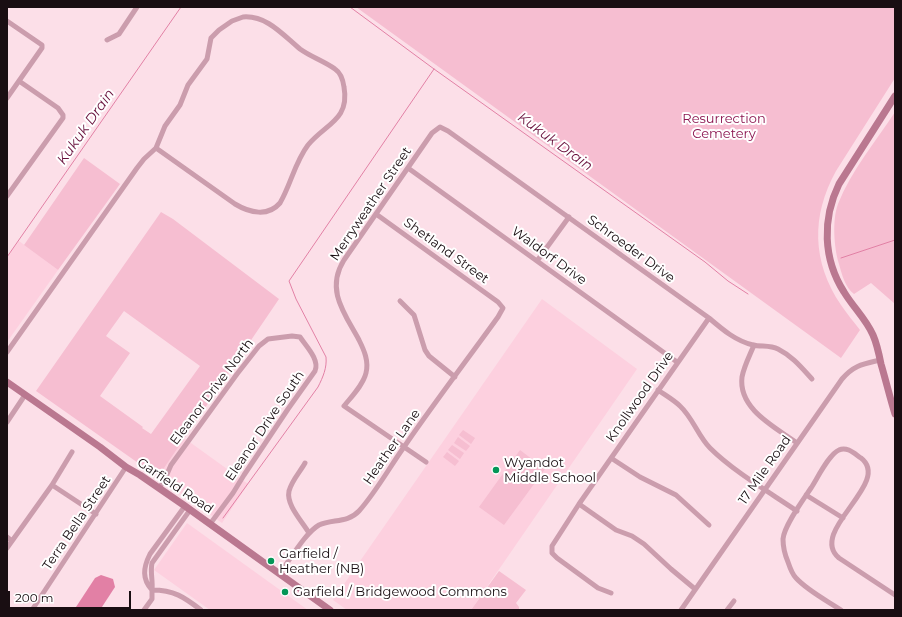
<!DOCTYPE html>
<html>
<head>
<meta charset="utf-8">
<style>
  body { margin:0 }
  #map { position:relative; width:902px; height:617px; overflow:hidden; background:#fcdfe8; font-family:Montserrat,sans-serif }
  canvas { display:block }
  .frame { position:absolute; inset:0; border:8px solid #190e12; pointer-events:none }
  .scale { position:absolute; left:8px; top:591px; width:123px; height:18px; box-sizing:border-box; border:2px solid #190e12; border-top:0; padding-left:5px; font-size:12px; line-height:14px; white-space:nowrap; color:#190e12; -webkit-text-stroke:3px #fff; paint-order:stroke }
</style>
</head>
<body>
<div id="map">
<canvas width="902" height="617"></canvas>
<div class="frame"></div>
<div class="scale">200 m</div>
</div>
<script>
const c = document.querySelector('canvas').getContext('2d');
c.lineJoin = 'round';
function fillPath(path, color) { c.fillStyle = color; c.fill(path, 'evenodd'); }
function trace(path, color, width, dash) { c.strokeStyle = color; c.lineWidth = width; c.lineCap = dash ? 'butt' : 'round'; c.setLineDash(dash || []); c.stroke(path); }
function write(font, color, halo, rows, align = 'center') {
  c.font = font + ' Montserrat,sans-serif'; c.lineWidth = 4; c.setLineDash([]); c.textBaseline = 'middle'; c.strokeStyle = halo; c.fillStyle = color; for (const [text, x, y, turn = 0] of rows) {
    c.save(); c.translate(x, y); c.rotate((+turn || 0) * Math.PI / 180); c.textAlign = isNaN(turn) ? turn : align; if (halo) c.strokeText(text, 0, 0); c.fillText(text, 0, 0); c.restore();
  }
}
const built = new Path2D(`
  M19 241 58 270 7 342V257Z
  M542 299 637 369 471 610H347L333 600Z
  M184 438 248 484 222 523 158 477Z
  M187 523 287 595 308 610H210L154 570Z`);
const green = new Path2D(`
  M356 7H895V78L836 171C811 216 812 262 841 305 847 314 854 322 860 330L841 358Z
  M895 112V304L871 283 854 294C845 287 842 275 839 264 834 248 832 220 838 204 851 171 876 141 895 112Z
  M84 158 120 184 58 270 24 245Z
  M161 212 173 219 279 299 158 477 36 391ZM124 311 200 366 151 434 142 428 143 427 100 396 130 353 106 336Z
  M463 430 475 438 471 444 459 435Z
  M458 437 470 446 466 451 454 443Z
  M452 445 464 453 460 459 448 450Z
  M520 450 545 469 504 525 479 507Z
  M447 452 459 461 455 466 443 457Z
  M499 571 526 590 516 603 519 607V610H471Z`);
const water = new Path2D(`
  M101 575 113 579 115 587 100 610H74L95 578Z`);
const stream = new Path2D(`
  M350 7 434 69 705 262 728 281 748 294
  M7 257 181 7
  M841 258 895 240
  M223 518 318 387C323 377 327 368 326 357L296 299 289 281 434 69`);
const street = new Path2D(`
  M243 17C267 15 284 36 300 49 311 57 324 61 335 69 341 73 343 80 344 87 350 120 325 124 308 145 295 162 291 184 280 203 268 217 250 213 235 204L156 148 165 126 180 105 188 85 207 59 211 38 219 30 232 21Z
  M7 21 42 45V48L7 98
  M107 40 119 34 137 7
  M408 168 677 362
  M7 196 63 118V115L58 108 19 81
  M537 261 569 217
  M400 301 414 315 425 350 429 356 455 377
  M754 345C750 355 744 366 742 377 738 409 775 427 797 443
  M7 352 137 168 144 159 156 148
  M658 390C665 395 674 400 680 406 693 418 698 436 710 448 733 471 769 492 797 511
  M7 422 25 395
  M611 458 640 477 676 495 709 525
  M426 462 344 406C352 396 363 385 366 373 369 361 364 350 359 340 345 314 325 290 344 260L432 133 440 127 448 131 709 318C723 330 736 341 753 345 761 347 770 345 778 349 792 356 801 367 812 379
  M305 463C300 472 292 480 289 491 286 505 302 521 309 533
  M52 485 96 514
  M159 488 164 481 171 465 237 374 259 346 268 339 292 336 300 337C306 346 320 360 315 371L288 409 244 475 233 493 210 524
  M806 495 843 518
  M579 504 616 530 632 536 644 544 671 569 695 589
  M185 506 150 554C143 568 142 579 152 590 153 580 150 572 152 563L190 510
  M7 537 12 541
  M7 548 52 485 72 452
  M279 574C290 560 305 533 319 525 332 519 348 523 359 511 376 492 389 468 404 447 434 403 467 360 498 317L503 308 498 302 376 214
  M611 593 598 588 557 558 552 553V546L579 504 709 318
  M32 610 126 467
  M144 610 152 599V590C174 590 184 597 201 610
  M681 610 842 379C854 365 863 364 880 360
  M727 610 734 601
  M841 610C826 600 808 591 796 578 792 574 790 568 788 562 785 555 783 547 783 539 784 526 803 500 811 488 817 479 829 454 839 450 847 446 855 454 861 458 893 483 807 531 839 558L895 595`);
const secondary = new Path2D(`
  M895 96 839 184C822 219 823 259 844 292 853 307 866 319 873 335 877 344 879 354 881 364 886 381 890 398 895 414
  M7 382 100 447 126 467 140 475 185 506 330 610`);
const markers = [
  [496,470,4,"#049657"],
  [271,561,4,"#049657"],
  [285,592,4,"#049657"]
];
const parkNames = [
  ["Resurrection",724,119],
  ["Cemetery",724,134]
];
const streetNames = [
  ["Merryweather Street",371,204,-56],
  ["Schroeder Drive",631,249,36],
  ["Shetland Street",446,251,36],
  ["Waldorf Drive",549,256,36],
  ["Eleanor Drive North",212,392,-53],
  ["Knollwood Drive",640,397,-55],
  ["Eleanor Drive South",265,426,-56],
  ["Heather Lane",392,447,-55],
  ["17 Mile Road",765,470,-55],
  ["Garfield Road",175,486,34],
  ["Terra Bella Street",77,523,-56]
];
const poiNames = [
  ["Wyandot",504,463],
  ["Middle School",504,478],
  ["Garfield /",279,554],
  ["Heather (NB)",279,569],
  ["Garfield / Bridgewood Commons",293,592]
];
const waterNames = [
  ["Kukuk Drain",86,127,-55],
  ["Kukuk Drain",555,142,36]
];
fillPath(built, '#fdd0df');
fillPath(green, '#f6bed1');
fillPath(water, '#e280a5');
trace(stream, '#e280a5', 1);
trace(street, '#cb9dad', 5);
trace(secondary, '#ba7890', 7);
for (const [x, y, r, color] of markers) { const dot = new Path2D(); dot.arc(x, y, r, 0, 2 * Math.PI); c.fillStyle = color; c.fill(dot); trace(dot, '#fff', 1.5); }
write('13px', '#8b1550', '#fff', parkNames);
write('13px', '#190e12', '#fff', streetNames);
write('13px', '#190e12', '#fff', poiNames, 'left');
write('italic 14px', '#68103c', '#fff', waterNames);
</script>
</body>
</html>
